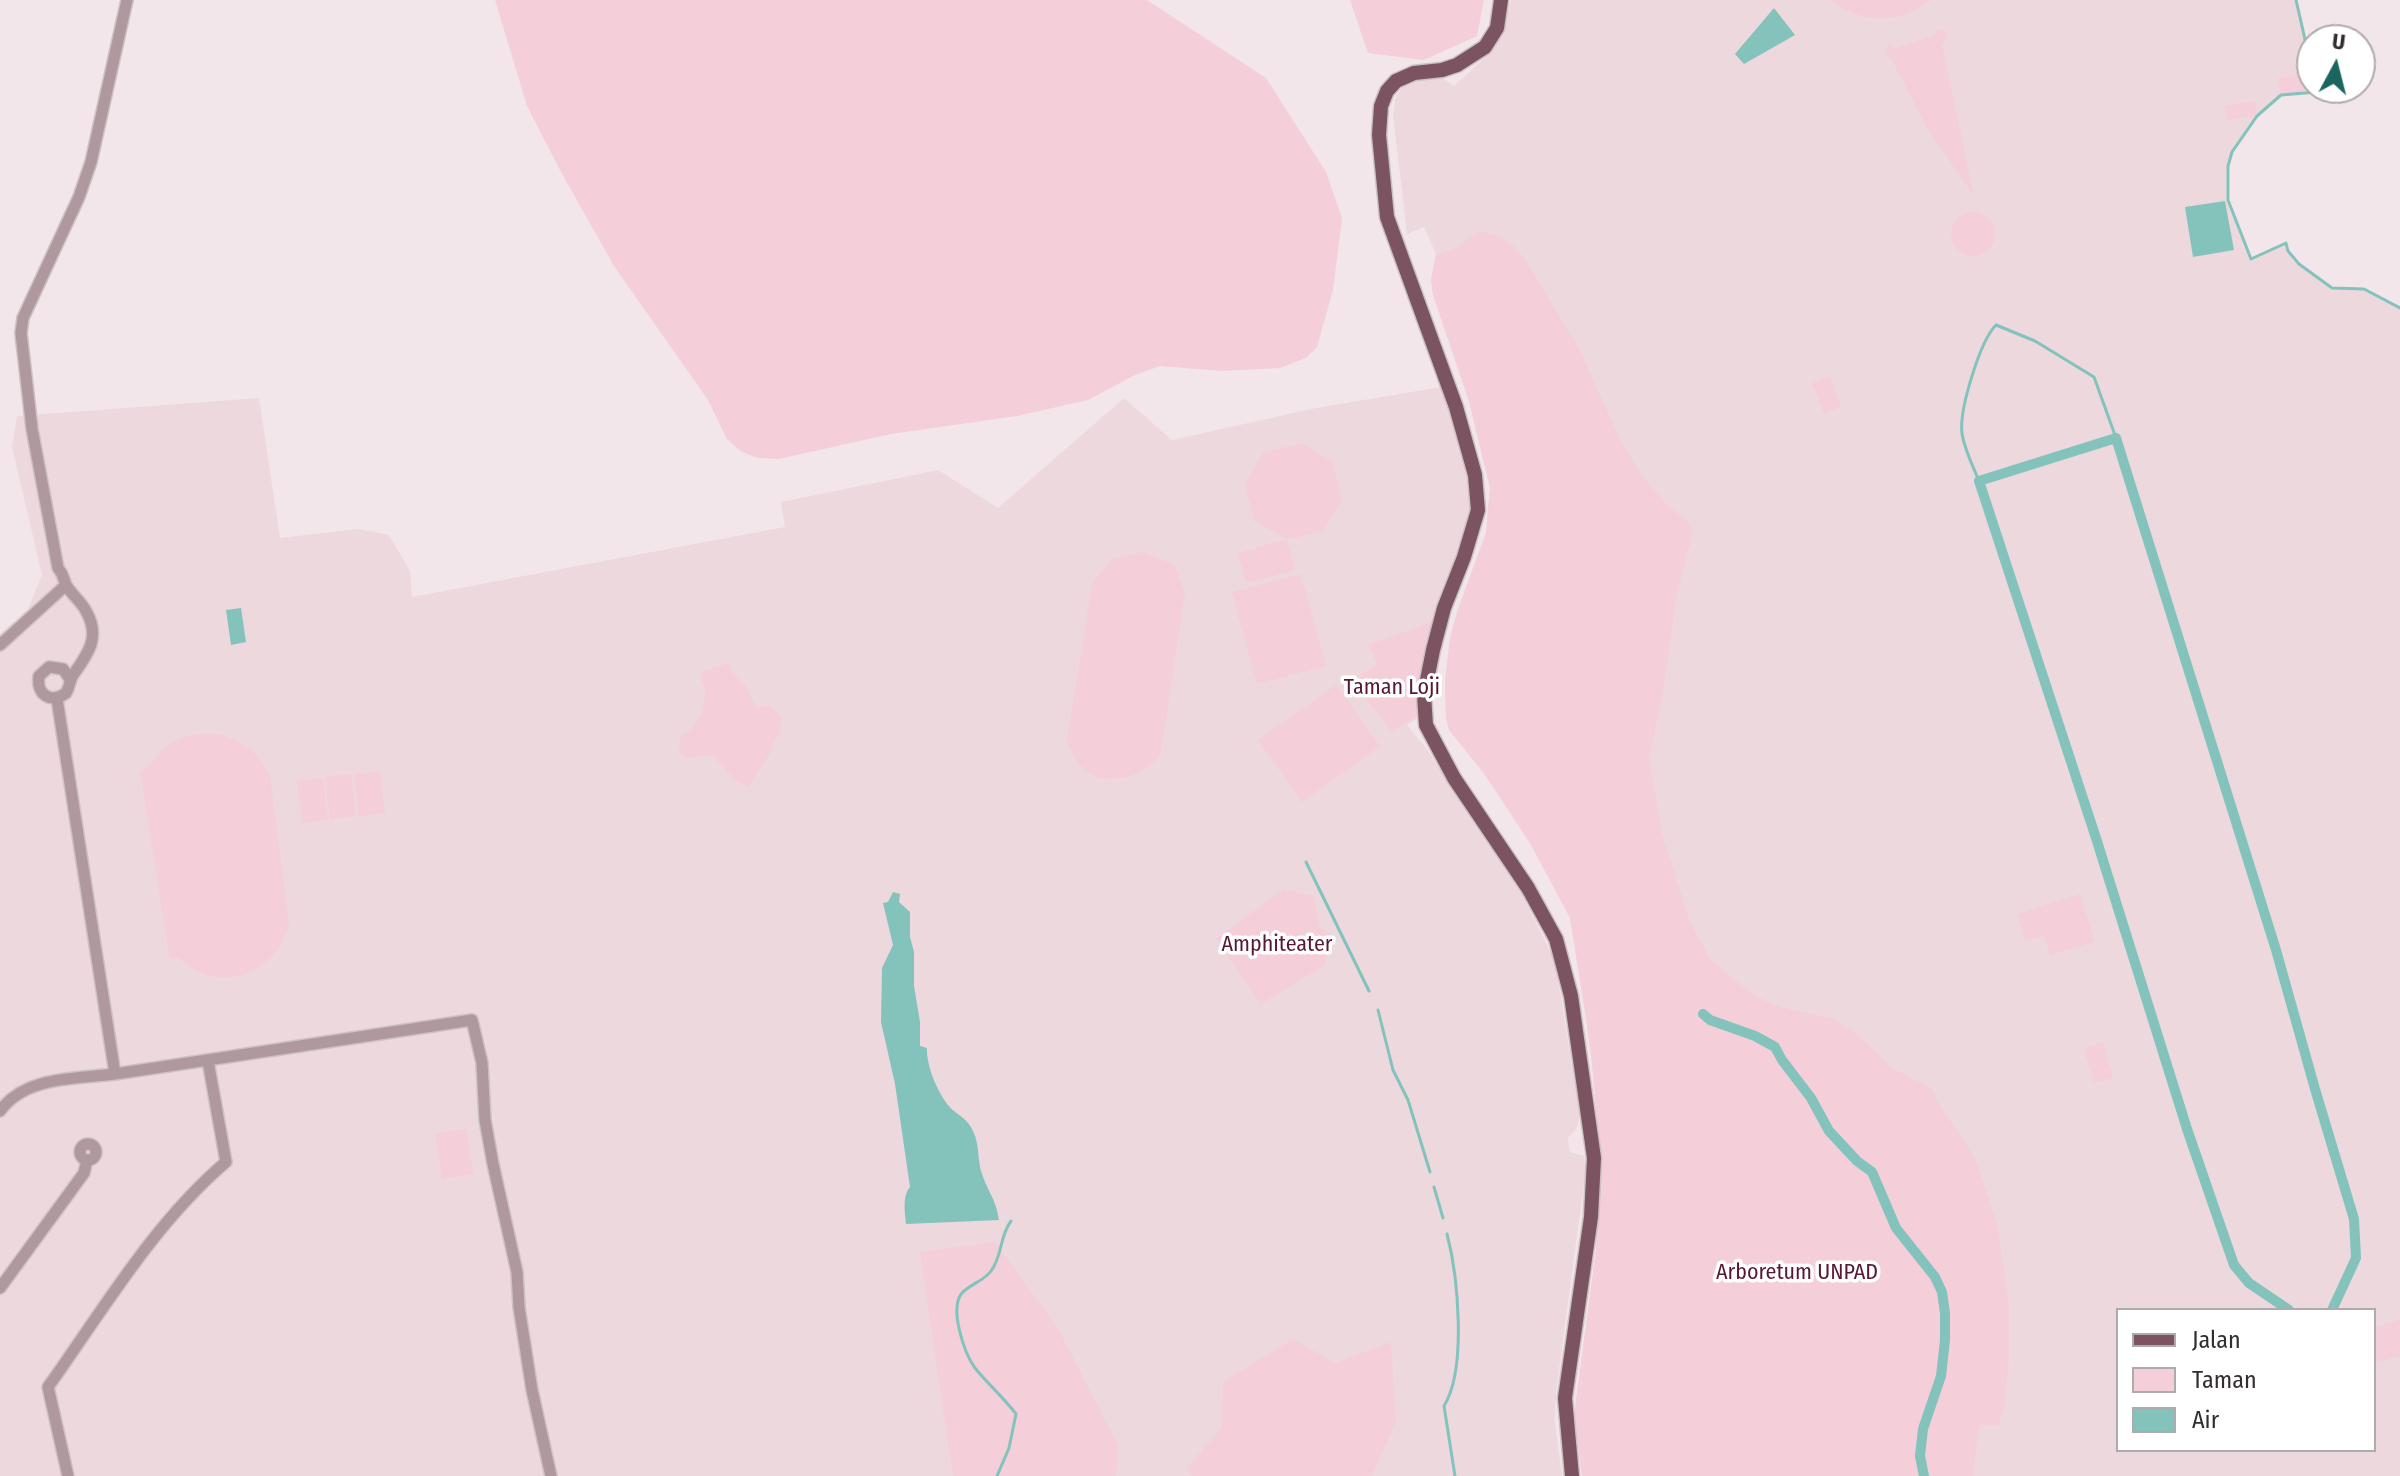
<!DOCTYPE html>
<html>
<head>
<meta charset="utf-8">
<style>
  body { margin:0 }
  #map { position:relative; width:2400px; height:1476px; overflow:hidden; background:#f3e6ea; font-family:"Fira Sans Condensed",sans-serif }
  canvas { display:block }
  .legend { position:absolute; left:2116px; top:1308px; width:260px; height:144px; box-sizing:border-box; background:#fff; border:2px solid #adabab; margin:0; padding:10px 14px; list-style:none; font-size:24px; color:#322d2e }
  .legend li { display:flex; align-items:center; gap:16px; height:40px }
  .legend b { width:40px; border:2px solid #adabab }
  .north { position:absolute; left:2296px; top:24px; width:80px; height:80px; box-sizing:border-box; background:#fff; border:2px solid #adabab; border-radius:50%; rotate:7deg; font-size:22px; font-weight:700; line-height:32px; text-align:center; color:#322d2e }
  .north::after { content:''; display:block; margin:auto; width:28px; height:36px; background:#1a665f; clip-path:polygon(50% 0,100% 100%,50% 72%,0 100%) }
</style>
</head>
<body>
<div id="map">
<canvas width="2400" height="1476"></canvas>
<ul class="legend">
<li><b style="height:10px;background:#7c5461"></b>Jalan</li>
<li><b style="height:22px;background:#f4ced9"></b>Taman</li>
<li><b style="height:22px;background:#83c3bb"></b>Air</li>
</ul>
<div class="north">U</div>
</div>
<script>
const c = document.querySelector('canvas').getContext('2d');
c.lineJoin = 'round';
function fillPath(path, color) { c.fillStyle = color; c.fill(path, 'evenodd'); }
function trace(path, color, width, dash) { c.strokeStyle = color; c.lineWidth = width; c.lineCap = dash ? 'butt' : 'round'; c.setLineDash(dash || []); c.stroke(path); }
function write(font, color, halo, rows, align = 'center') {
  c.font = font + ' "Fira Sans Condensed",sans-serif'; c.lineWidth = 7; c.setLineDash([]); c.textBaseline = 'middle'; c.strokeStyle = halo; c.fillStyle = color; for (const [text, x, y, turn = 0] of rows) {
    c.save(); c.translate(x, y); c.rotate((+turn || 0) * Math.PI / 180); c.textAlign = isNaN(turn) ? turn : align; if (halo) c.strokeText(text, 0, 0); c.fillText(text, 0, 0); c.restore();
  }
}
const built = new Path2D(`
  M1511 0H2296L2312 70V88H2316L2317 92 2281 95 2257 116 2232 152 2228 166V200L2251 258 2286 243 2288 251 2299 264 2332 288 2364 289 2400 308V1476H1582L1574 1416 1596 1250 1600 1160 1599 1119 1580 972 1570 918 1551 880 1530 843 1483 772 1449 730 1446 718 1445 682 1450 638 1458 609 1486 533 1490 488 1469 401 1433 295 1431 280 1436 254 1424 227 1407 234 1393 115 1395 100 1402 87 1415 79 1428 76 1441 77 1454 86 1493 50 1501 37ZM2118 1310H2374V1450H2118Z
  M1441 387 1462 446 1476 513 1422 715 1407 725 1426 748 1520 890 1555 961 1580 1115 1576 1130 1568 1138 1570 1152 1584 1156 1586 1168 1556 1393 1555 1422 1562 1476H0V634L28 609 42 575 12 447 17 416 259 398 280 538 358 529 389 535 410 571 412 597 785 527 781 502 938 470 998 508 1124 398 1172 440 1316 408Z`);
const green = new Path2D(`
  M495 0H1147L1266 78 1326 172 1342 218 1333 290 1317 347 1306 358 1280 368 1221 371 1160 366 1135 375 1088 400 1017 416 891 434 779 459 758 458 742 452 727 439 708 400 614 266 561 172 527 106Z
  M1350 0H1484L1477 36 1424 60 1368 53Z
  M1831 0H1931C1900 24 1861 25 1831 0Z
  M1936 29 1944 31 1947 36 1942 45 1974 196 1926 126 1892 60 1884 53 1890 44 1893 49 1936 35Z
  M2305 73 2309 90 2281 95 2278 78Z
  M2255 101 2257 116 2227 120 2225 106Z
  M1951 234a22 22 0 1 1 44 0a22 22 0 1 1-44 0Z
  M1478 232C1496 231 1511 243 1523 256L1578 347 1623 446 1643 477 1664 502 1690 524 1692 535 1677 593 1663 693 1649 758 1662 834 1690 922 1710 959 1746 989 1767 1002 1788 1009 1834 1019 1851 1029 1892 1068 1931 1088 1943 1111 1968 1147 1977 1162 1998 1228 2009 1305V1358L2004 1408 1998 1425H1979L1973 1476H1582L1574 1416 1596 1250 1600 1160 1591 1051 1570 918 1530 843 1483 772 1449 730 1446 718 1445 682 1450 638 1458 609 1486 533 1490 488 1469 401 1433 295 1431 280 1436 255 1455 249Z
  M1830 376 1841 407 1824 413 1812 383Z
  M1301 443 1332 461 1342 500 1322 531 1287 540 1295 570 1246 583 1238 553 1287 539 1254 521 1245 485 1263 453Z
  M1143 552 1175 565 1185 593 1161 752C1151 774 1108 788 1089 773 1077 764 1072 754 1067 741L1092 584 1112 558Z
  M1301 574 1326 666 1257 684 1232 592Z
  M1432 622C1427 653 1417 684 1419 715L1391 731 1351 679 1378 665 1368 645Z
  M729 663C732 674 737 677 744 684 750 691 751 701 758 708L768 705 782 718 779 735 774 739 772 750 748 787C731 780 725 767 712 755L685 758 679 753 680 736C696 731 706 707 705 691 705 682 700 681 701 672Z
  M1336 685 1380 746 1302 802 1258 740Z
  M208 733C237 736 258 750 270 777L289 922C278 974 218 997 179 958L170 959 140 772C150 768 152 762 159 754 171 739 189 735 208 733Z
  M380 771 385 813 359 816 354 774Z
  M351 774 356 816 330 819 325 777Z
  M323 778 328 820 302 823 297 781Z
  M1284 889 1313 896 1320 927 1330 934 1325 965 1261 1004 1216 939Z
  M2080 894 2095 942 2050 955 2044 936 2025 941 2017 914Z
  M2103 1042 2113 1078 2094 1083 2084 1048Z
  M466 1129 473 1174 442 1179 435 1134Z
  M995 1242 1058 1329 1118 1445 1116 1476H953L920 1252Z
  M2400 1320V1356L2374 1363V1327Z
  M1293 1339 1335 1363 1391 1342 1396 1421 1372 1476H1192L1187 1468 1221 1429 1223 1382Z`);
const water = new Path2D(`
  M1774 8 1795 35 1744 64 1735 54Z
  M2225 201 2234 250 2193 257 2185 207Z
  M241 608 246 642 231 645 226 610Z
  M893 892 900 894 899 902 910 912V937L914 952V986L920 1022V1046L927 1048C926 1065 937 1091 948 1105 956 1115 967 1117 973 1131 980 1145 977 1160 982 1174 988 1192 996 1199 999 1220L906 1224C905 1212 902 1196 910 1187L895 1084 881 1022 882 968 893 945 883 903 888 902Z`);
const stream = new Path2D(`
  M2296 0 2312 70
  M2316 88 2317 92 2281 95 2257 116 2232 152 2228 166V200L2251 259 2286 243 2288 251 2299 264 2332 288 2364 289 2400 308
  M1979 481C1973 466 1964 449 1962 433 1959 410 1980 341 1996 325L2035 341 2094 377 2116 438
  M1306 862 1369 991
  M1378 1010 1393 1070 1408 1100 1430 1172
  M1434 1187 1443 1218
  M1447 1234C1458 1276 1467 1369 1444 1406L1455 1476
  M997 1476 1009 1448 1016 1414C1003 1397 988 1384 975 1368 964 1353 949 1308 962 1293 970 1284 984 1281 991 1271 1003 1255 999 1237 1011 1221`);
const canal = new Path2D(`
  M1703 1014 1710 1020 1755 1036 1775 1047 1782 1060 1811 1098 1829 1131 1857 1161 1872 1172 1896 1228 1935 1277 1942 1292 1945 1313V1340L1941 1376 1923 1429 1920 1456 1924 1476
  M2289 1310 2249 1283 2234 1265 2187 1129 2096 838 1979 481 2116 438 2276 950 2315 1089 2354 1219 2356 1258 2332 1310`);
const minor = new Path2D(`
  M0 645 66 585
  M70 679 63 669 49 667 39 676C36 695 51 704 66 693 70 687 69 681 73 675 88 654 101 637 86 611 81 601 71 594 66 585 63 578 64 575 58 568L32 429 21 333 23 318 79 197 91 162 127 0
  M57 699 115 1074 472 1020 482 1063 485 1120 493 1164 517 1272 519 1307 532 1390 551 1476
  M0 1111C25 1076 75 1079 115 1074
  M80 1152a8 8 0 1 1 16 0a8 8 0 1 1-16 0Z
  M0 1288 84 1173 87 1160
  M68 1476 48 1387C103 1310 154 1223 226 1162L208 1061`);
const major = new Path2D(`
  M1501 0 1497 28 1485 47 1457 65 1442 70 1414 73 1396 81 1387 91 1381 106 1379 135 1387 217 1456 407 1475 475 1478 510 1464 557 1444 608 1433 650 1424 695 1426 725 1454 778 1528 888 1556 939 1571 996 1594 1158 1591 1217 1565 1398 1572 1476`);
const parkNames = [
  ["Taman Loji",1392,688],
  ["Amphiteater",1277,945],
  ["Arboretum UNPAD",1797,1273]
];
fillPath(built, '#edd8de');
fillPath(green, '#f4ced9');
fillPath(water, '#83c3bb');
trace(stream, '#83c3bb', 3);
trace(canal, '#83c3bb', 10);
trace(minor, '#ccc1c4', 14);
trace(major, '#ccc1c4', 17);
trace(minor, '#af989e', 11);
trace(major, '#7c5461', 14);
write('22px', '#561832', '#fff', parkNames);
</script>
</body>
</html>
